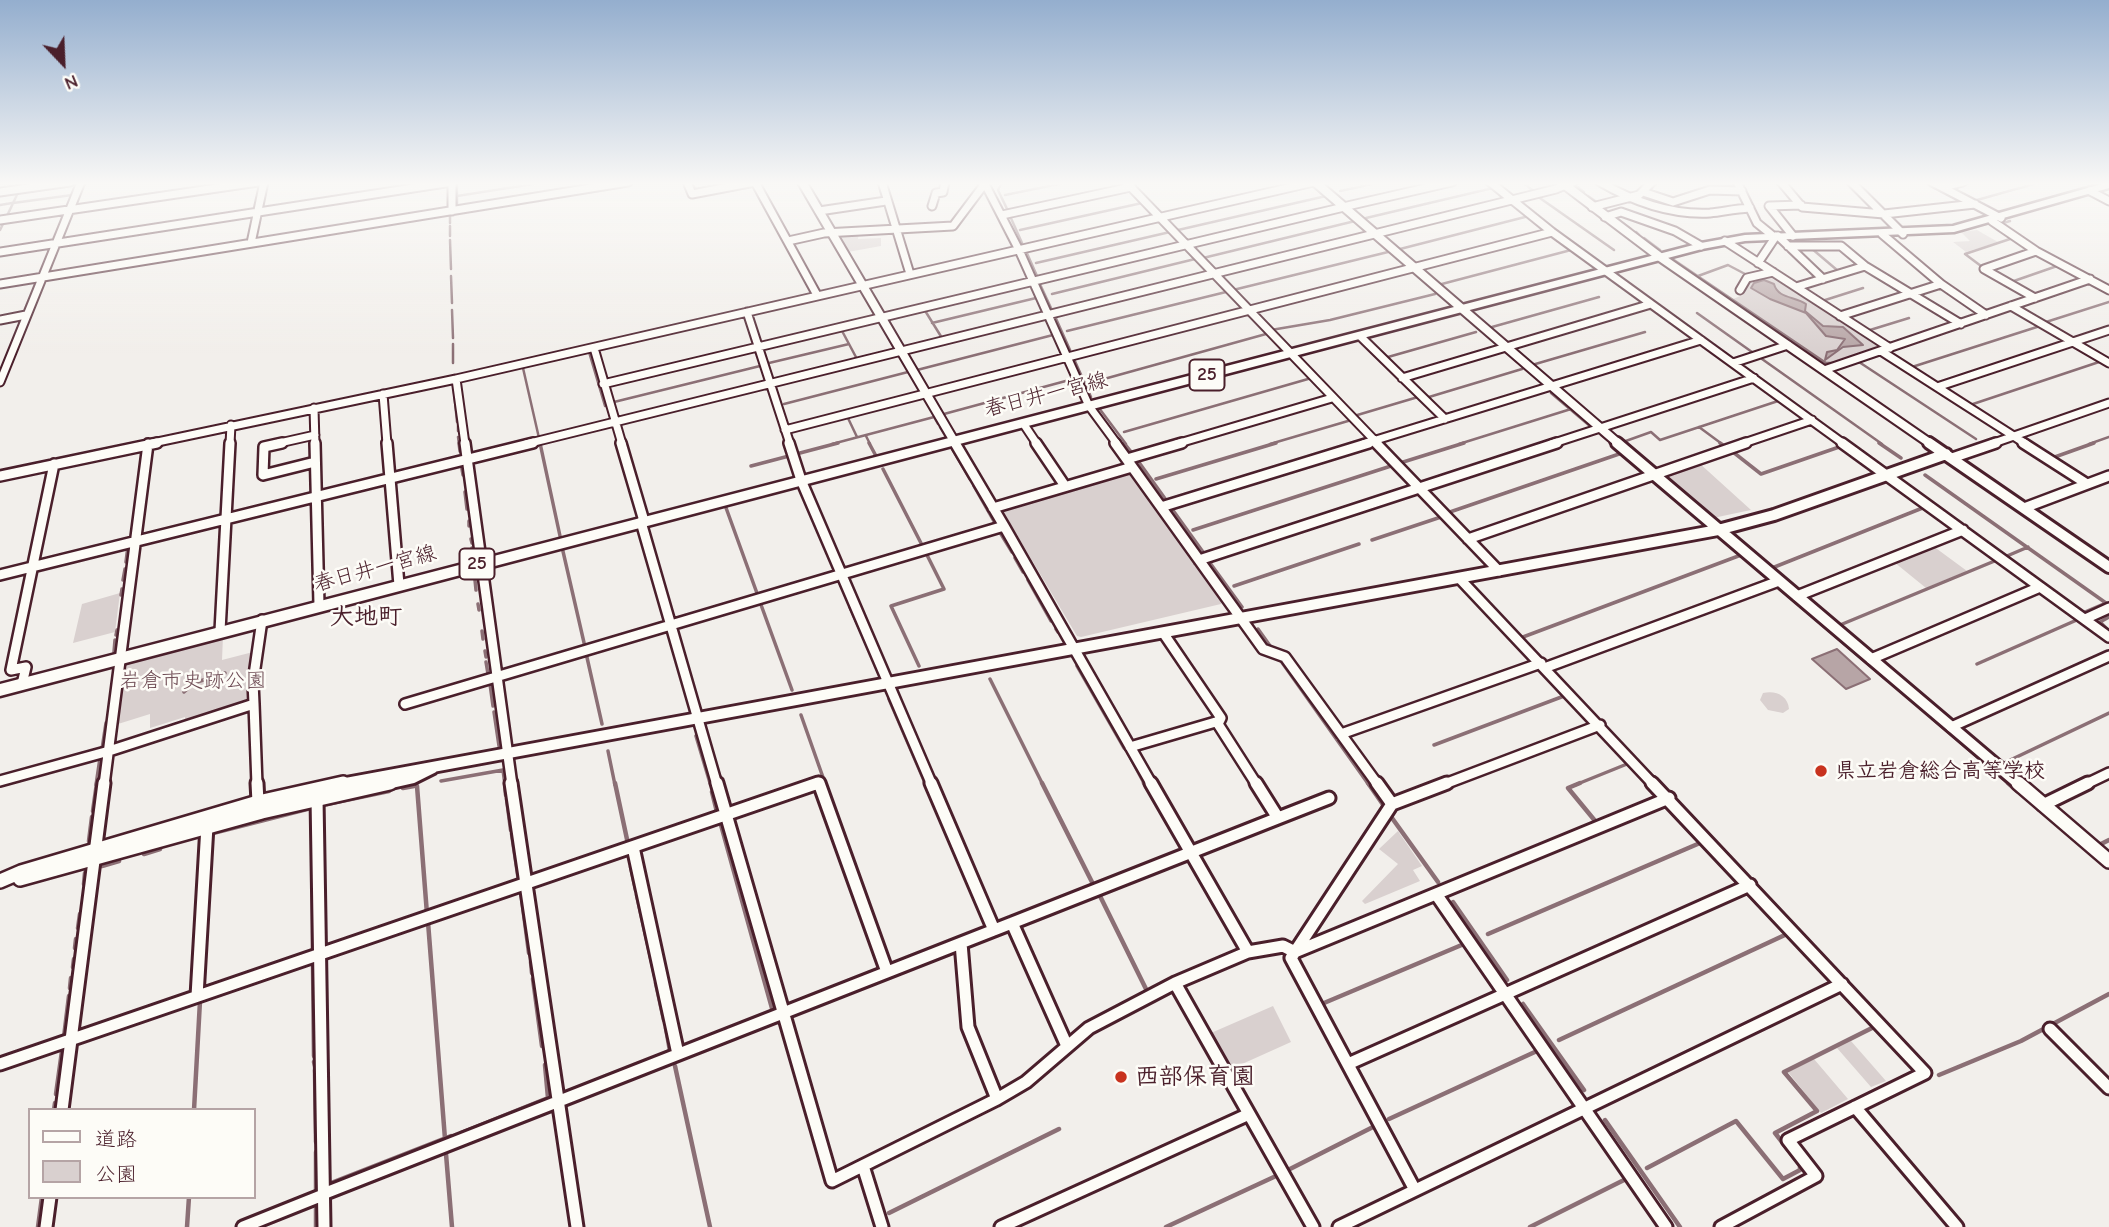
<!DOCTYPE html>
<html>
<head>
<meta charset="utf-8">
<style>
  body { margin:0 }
  #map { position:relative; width:2109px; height:1227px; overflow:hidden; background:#f2efeb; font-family:"Comic Neue","Klee One",sans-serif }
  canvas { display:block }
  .legend { position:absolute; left:28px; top:1108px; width:228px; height:91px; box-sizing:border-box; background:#fdfcf7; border:2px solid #b5a4a5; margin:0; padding:9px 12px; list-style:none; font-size:21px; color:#4a1f2b }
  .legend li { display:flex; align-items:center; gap:14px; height:35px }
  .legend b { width:35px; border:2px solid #b5a4a5 }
  .north { position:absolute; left:28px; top:28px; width:70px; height:70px; -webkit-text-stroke:5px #fdfcf7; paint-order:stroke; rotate:157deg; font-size:19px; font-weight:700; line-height:28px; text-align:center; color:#4a1f2b }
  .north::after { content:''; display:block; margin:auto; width:24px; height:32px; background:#4a1f2b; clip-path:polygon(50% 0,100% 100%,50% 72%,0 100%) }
</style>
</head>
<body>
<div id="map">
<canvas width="2109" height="1227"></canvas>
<ul class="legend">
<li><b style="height:9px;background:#fdfcf7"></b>道路</li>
<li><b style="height:19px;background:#d9d0cf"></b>公園</li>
</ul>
<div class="north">N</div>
</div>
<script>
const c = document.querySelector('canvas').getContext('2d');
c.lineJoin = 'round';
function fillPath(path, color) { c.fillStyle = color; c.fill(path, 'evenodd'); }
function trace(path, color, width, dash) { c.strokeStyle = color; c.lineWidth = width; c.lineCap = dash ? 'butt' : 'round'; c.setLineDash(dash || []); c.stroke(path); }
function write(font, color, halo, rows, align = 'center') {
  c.font = font + ' "Comic Neue","Klee One",sans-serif'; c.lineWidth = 5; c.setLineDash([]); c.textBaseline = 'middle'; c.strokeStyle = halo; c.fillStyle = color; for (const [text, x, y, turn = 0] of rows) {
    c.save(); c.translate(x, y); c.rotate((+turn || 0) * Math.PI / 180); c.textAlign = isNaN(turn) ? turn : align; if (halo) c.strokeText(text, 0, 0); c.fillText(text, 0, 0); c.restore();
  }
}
const green = new Path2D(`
  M1977 230 1998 242 1966 252 1953 242 1970 241 1961 232Z
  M840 234H859L858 239 881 238V246L848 252Z
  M1773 274 1883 347 1826 363 1733 299 1743 295 1751 279Z
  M1698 462 1751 510 1713 518 1664 477V474Z
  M1130 471 1222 602 1221 604 1081 637 1077 636 1002 510Z
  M1933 546 1967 571 1926 588 1894 562Z
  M120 593 115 632 73 643 82 604Z
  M223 636 222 660 253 652 251 699 245 704 185 723V717L150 728V714L118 724 126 664Z
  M1763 693C1775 690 1788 695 1789 709L1783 713 1768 710 1760 700Z
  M1398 831 1422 866 1413 870 1420 881 1365 904 1362 901 1398 864 1379 849Z
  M1273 1006 1291 1042 1231 1069 1211 1033Z
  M1851 1041 1886 1081 1871 1087 1837 1048Z
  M1814 1059 1848 1099 1821 1113 1788 1072Z`);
const water = new Path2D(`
  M1764 280 1774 284C1778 299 1795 296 1806 304L1805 311 1823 326 1843 327 1863 345 1843 347 1825 360 1827 352 1837 350 1845 339 1826 336 1806 313 1770 299 1751 288 1754 283Z
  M1837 649 1870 679 1846 689 1812 659Z`);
const streamFar2 = new Path2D(`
  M692 182 696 190
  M1002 182 998 190 1008 211
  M1523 182 1532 190
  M457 184V209
  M1574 184 1584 192
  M1325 185 1333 192
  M1340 191 1382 182
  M1005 195 1069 182
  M457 196 546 182
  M1537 196 1614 250
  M1588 196 1598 203
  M1977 200 2041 182
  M13 203 72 195
  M0 205 12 203
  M450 214V223
  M1010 216 1022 243
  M1615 217 1631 229
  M6 218 23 182
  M1366 218 1493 188
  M2000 224 2010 221
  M450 226V236
  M0 230 3 224
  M1020 230 1142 203
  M1178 230 1326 196
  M1636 232 1639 235
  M1644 238 1660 250
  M450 240 451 269
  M1811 248 1837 270
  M1400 249 1525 217
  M1026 251 1037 276
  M1203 258 1355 221
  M1674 260 1826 363H1833
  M1036 263 1170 232
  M1981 266 1965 254 2013 238
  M451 276 452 303
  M1698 276 1728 265 1747 275
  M1039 282 1051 308
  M2011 282 2060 265
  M1438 285 1571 250
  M1233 290 1388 252
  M1052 294 1195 259
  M1822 301 1863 288
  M924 309 942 338
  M452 310 453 338
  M1697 313 1752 352
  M1054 314 1070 350
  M2046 322 2109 302
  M932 323 1036 298
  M1492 327 1599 297
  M841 329 857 359
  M1271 330 1330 320 1435 294
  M1870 330 1909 318
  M1067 331 1226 292
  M453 344V363
  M589 352 605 406
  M1388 357 1476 332
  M1074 359 1091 397
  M1762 359 1882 444
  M1859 362 1976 439
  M769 363 849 344
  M1532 365 1645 332
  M1912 367 2040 326
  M523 368 539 438
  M917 370 1053 335
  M1086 384 1266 334
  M454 392 457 422
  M1551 393 1591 427
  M1429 397 1522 369
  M614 402 760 366
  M784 404 908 372
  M1970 405 2102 361
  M1099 408 1126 444
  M944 414 1073 379
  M847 416 857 437
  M1354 416 1418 397
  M458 426V431
  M940 427 946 437
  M1699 427 1722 444
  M1124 432 1308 379
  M1601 435 1612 444
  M866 436 870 444
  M458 437 459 444
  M1623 442 1651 432 1660 440 1778 401
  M832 444 934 417 938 424
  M1270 444 1348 421
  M1459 444 1571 409
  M2089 444 2109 437`);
const streamFar1 = new Path2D(`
  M459 443 460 451
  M540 443 560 536
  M869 443 876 456
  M1124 443 1132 453
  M1610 443 1615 447
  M1720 443 1724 446
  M1879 443 1901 458
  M951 446 970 479
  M1733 452 1761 474 1842 446
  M800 453 838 443
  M2052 458 2094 443
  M1138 461 1166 500
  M461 463 463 475
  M1400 463 1464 443
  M751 466 789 456
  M883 469 923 547
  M1925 475 2106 603
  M1156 479 1276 443
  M974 486 995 523
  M465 492 467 509
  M725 505 758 596
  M1172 509 1203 552
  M1447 513 1622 453
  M469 521V526
  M1193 530 1391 466
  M1001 534 1012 552
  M471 539 472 543
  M1372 540 1441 517
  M1725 541 1765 576
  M562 547 585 647
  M472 548 473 557
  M2007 556 2028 547
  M1015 558 1023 572
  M126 562 128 546
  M1210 563 1242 607
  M1772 568 1925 507
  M474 570 476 590
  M123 580 125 569
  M839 580 848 601
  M1028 580 1051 621
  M1234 586 1359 544
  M1778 587 1887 680
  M121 595 122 589
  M760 602 792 690
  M478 604 479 610
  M850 607 879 672
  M2085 612 2106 603
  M2109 617 2100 622 2109 631
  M1840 625 1997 560
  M1056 629 1058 632
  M1258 629 1273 650
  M482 631 483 639
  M116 635 117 630
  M1523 637 1741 555
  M485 651 486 657
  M114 652 115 640
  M586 653 602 724
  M1281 661 1369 785
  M486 662 488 674
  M1977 664 2079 619
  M919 666 891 606 944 589 926 553
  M1077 666 1124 748
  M990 679 1043 785
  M490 684 493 706
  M184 692 194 683 225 673
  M889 699 926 785
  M494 712 499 746
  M801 715 825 783
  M1933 719 2010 785
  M696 736 710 783
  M1434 745 1564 696
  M102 749 106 723
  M608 751 615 785
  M1128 753 1145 785
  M2004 763 2109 713
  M441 781 503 770 505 785
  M96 785 100 758
  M1575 785 1627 764`);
const stream = new Path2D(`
  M505 783 506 795
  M615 783 628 844
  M925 783 927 787
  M1042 783 1094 886
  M1144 783 1147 788
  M1368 783 1384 806
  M1580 783 1568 788 1596 822
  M2008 783 2017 791
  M417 786 427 914
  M403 788 414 786
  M712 792 717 812
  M507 799 511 830
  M327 804 389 791
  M93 811 97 783
  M1392 818 1438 882
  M721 825 773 1012 770 1013
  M213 833 311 808
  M512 834 519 881
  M89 841 92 817
  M2101 844 2109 840
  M144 854 160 849
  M102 866 119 861
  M631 867 636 890
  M313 871V952
  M84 884 85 873
  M521 891 529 953
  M637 895 655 976
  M1100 896 1146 989
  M1453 902 1507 980
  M428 922 445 1139
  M78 928 80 914
  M1488 934 1700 843
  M205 945 209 881
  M75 948 76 939
  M531 962 532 973
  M313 964 314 1056
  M73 967 74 959
  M533 979 542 1046
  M656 983 664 1020
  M70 988 71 978
  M1324 1003 1464 944
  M1523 1004 1584 1090
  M666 1028 670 1051
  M64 1037 69 996
  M1559 1040 1787 934
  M314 1062 315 1066
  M675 1066 710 1227
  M315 1070 316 1142
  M1939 1075 2021 1041 2109 994
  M56 1094 62 1051
  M54 1110 55 1103
  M194 1110 200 1001
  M1389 1119 1537 1051
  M1605 1120 1680 1227
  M461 1133 548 1098 545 1065
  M316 1152V1189
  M446 1154 452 1227
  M1647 1168 1736 1121 1783 1179 1800 1170V1165L1775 1133 1817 1111 1784 1072 1874 1027
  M1290 1169 1373 1127
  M331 1183 451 1136
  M316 1206V1227
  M889 1213 1059 1129
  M38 1227 42 1197
  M187 1227 189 1197
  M1166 1227 1276 1176
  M1530 1227 1626 1179`);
const minorFar2 = new Path2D(`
  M452 182V211
  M687 182 692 194 755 182
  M755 182 817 295
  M882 182 910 274
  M984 182 1019 250 1089 406 1117 444
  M1126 182 1378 444
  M1490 182 1552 232 1844 444
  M1600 182C1634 202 1671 215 1710 213 1723 212 1732 209 1750 208
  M1737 182 1757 223 1773 236
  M1781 182 1802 207 1884 214 1975 204
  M1851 182 1903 234
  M1932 182 2001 218
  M1943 187 1963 182
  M2090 191 2109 201
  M0 192 70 182
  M1643 192 1673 202 1710 190 1742 191
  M932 206 936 193 943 192 945 182
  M1343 207 1452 182
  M1592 207 1639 195 1652 182
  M819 211 886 201
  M1002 215 1131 187
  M1605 217 1621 212 1675 231 1701 246
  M0 220 258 182
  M1992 221 2036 251 1984 269 2035 298
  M1778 236 1823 279
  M1793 236 1769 206 1801 205
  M788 241 824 233 953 226 986 182
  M1725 241 1890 348
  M251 243 264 182
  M1788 246H1841L1865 266 1961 324
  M2036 251 2109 290
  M0 252 452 182
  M1758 263 1776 236
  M0 284 628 182
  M1941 284 1986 315
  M1796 287 1865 266
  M1740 290 1747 278 1773 272
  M2011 306 2109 363
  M747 312 790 444
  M1840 316 1941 284 1882 234
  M0 320 26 315
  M1360 336 1445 419
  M594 348 622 444
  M1881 351 2026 444
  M1733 363 1788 345
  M1824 370 2090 279
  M1402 378 1651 304
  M456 379 1314 182
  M0 382 81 182
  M603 384 1344 207
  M1937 387 2109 330
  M383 394 387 444
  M314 408 315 444
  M1023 423 1037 444
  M785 430 1552 232
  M954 441 956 444
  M148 444 456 379 465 444
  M230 444 231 425
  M275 444 315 435
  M526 444 1556 189 1573 182
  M1176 444 1332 398
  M1363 444 1701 340
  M1551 444 1754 378
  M1741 444 1812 420
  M1991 444 2109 403`);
const minorFar1 = new Path2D(`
  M282 443 264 447 263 475 315 462
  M315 443 319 605
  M387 443 399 585
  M465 443 512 785
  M621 443 644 521
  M789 443 801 480 932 785
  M1036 443 1065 486
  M1115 443 1263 649 1285 657 1378 785
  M1376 443 1499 571
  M1842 443 2109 637
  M2023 443 2087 484
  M1952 458 1996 443
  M1127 459 1182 443
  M0 476 157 443
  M1161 507 1369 443
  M993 508 1132 467
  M2024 508 2109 476
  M641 522 717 785
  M1004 526 1152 785
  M1468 539 1746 443
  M1199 560 1557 443
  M0 575 533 443
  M1460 579 1654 785
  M1797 596 1963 530
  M2085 619 2109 608
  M220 631 230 443
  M1164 634 1221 718 1218 724 1257 785
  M1871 659 2040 587
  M1547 667 1779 581
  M22 684 26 667 11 670 54 464
  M254 704 257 785
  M405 704 1004 526 955 443
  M1951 727 2109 656
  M1341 734 1541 663
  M1130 747 1219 721
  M0 781 109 751 254 704 253 682 262 620
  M104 785 148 444
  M813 785H820
  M1442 785 1600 725
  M2084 785 2109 773`);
const minor = new Path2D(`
  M257 783 258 802
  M511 783 577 1227
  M717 783 832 1181 997 1099 1026 1082 1089 1028 1175 983 1248 952 1283 946 1295 952 1669 798
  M819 783 887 972
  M931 783 994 930
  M1151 783 1248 952
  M1377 783 1392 804
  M1652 783 1925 1073 1788 1140 1816 1176 1721 1227
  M317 798 324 1227
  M2043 805 2088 783
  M1278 818 1329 798
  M633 847 678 1054
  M1436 894 1666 1227
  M1012 923 1278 818 1256 783
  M1175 983 1313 1227
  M197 996 207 826
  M2050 1029 2109 1088
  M0 1064 818 783
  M1348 1064 1750 885
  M997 1099 968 1027 961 943 1012 923 1067 1046
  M1855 1107 1957 1227
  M62 1110 104 783
  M863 1166 882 1227
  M1415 1190 1291 958 1392 804 1447 783
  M323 1194 961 943
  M46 1227 50 1197
  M243 1227 323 1195
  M1001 1227 1249 1114
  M1339 1227 1842 984`);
const tertiaryFar2 = new Path2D(`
  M802 182 954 441
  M1315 182 1619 444
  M1561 182 1660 257 1931 444`);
const tertiaryFar1 = new Path2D(`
  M1617 443 2020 785
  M1929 443 2109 567
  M335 785 1718 530 1774 515 1946 454
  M382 785 413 778 433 768`);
const tertiary = new Path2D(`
  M2018 783 2109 861
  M20 879 262 812 390 783
  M0 881 21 872 258 802 343 783`);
const primary = new Path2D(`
  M2109 182V188L1954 232 1745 241 1702 249 0 696V684L1701 243 1745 235 1953 226Z`);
const markers = [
  [1821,771,7,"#c8321e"],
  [1121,1077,7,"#c8321e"]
];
const shields = [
  [1207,375,35],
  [477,564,35]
];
const shieldNames = [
  ["25",1207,375],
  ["25",477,564]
];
const streetNames = [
  ["春日井一宮線",1046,395,-14],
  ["春日井一宮線",375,569,-15]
];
const parkNames = [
  ["岩倉市史跡公園",193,681]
];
const poiNames = [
  ["県立岩倉総合高等学校",1835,771]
];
const quarterNames = [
  ["大地町",366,617]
];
const nearPoinames = [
  ["西部保育園",1135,1077]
];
fillPath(green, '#d9d0cf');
fillPath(water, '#b7a5a6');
trace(water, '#8b6f75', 2);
trace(streamFar2, '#8b6f75', 2.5);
trace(streamFar1, '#8b6f75', 3.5);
trace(stream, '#8b6f75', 4.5);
trace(minorFar2, '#4a1f2b', 11);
trace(minorFar1, '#4a1f2b', 14);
trace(minor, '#4a1f2b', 17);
trace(tertiaryFar2, '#4a1f2b', 12);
trace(tertiaryFar1, '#4a1f2b', 16);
trace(tertiary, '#4a1f2b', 18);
trace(primary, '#4a1f2b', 5);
trace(minorFar2, '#fdfcf7', 7);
trace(minorFar1, '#fdfcf7', 9);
trace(minor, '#fdfcf7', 11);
trace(tertiaryFar2, '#fdfcf7', 8);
trace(tertiaryFar1, '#fdfcf7', 10);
trace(tertiary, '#fdfcf7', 13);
fillPath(primary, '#fdfcf7');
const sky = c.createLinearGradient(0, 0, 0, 353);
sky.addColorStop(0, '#94aece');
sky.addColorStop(0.52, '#f9f8f6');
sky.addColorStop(1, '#f9f8f600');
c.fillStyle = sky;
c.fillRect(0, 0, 2109, 353);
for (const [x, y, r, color] of markers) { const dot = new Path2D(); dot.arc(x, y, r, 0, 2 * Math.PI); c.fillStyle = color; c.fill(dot); trace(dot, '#fdfcf7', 2.5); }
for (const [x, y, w] of shields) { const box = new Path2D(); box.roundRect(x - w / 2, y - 15.5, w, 31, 5); c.fillStyle = '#fdfcf7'; c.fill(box); trace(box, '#4a1f2b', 2); }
write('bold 19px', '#4a1f2b', null, shieldNames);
write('21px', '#4a1f2b', '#fdfcf7', streetNames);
write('21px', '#6e4b54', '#fdfcf7', parkNames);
write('bold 21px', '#4a1f2b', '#fdfcf7', poiNames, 'left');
write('bold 24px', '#4a1f2b', '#fdfcf7', quarterNames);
write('bold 24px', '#4a1f2b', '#fdfcf7', nearPoinames, 'left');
</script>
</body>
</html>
